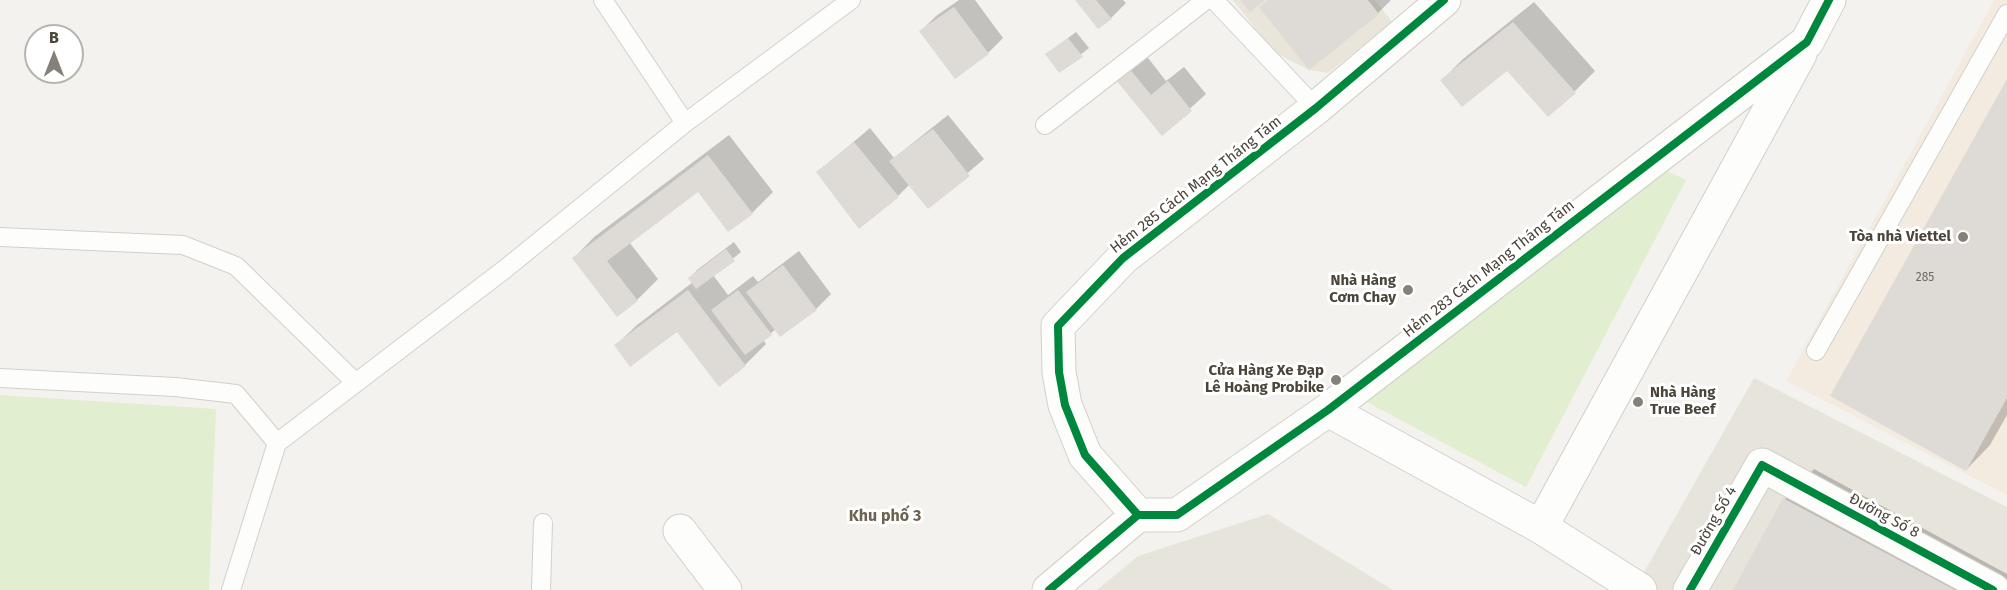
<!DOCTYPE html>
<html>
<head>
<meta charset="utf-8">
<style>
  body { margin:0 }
  #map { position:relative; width:2007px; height:590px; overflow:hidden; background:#f4f2ee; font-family:"Fira Sans",sans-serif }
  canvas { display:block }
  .north { position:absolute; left:24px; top:24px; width:60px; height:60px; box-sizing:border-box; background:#fff; border:2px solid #b7b4b0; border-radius:50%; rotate:0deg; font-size:16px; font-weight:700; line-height:24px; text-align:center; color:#4b4439 }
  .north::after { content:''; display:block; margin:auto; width:21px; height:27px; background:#868178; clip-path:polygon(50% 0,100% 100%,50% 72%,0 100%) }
</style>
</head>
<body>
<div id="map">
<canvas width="2007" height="590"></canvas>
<div class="north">B</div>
</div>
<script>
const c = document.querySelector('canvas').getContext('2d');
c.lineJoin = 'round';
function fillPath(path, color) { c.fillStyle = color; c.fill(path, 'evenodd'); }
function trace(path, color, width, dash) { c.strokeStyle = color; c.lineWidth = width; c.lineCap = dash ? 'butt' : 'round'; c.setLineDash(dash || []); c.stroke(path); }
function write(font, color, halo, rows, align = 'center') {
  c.font = font + ' "Fira Sans",sans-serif'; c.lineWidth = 6; c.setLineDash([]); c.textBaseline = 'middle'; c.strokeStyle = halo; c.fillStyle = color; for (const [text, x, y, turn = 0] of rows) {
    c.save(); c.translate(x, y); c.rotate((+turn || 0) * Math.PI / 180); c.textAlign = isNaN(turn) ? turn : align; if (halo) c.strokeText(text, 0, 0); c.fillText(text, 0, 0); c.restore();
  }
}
const residential = new Path2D(`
  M1754 378 2007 507V590H1634Z
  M1268 514 1393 590H1097L1138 556Z`);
const commercial = new Path2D(`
  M1994 0H2007V495L1786 381Z`);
const education = new Path2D(`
  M1233 0H1375L1392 22 1328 73 1309 70 1274 52Z`);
const green = new Path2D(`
  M1654 165 1686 180 1526 487 1363 400Z
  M0 395 216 409 209 590H0Z`);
const shadow = new Path2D(`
  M959 0H975L1003 38 988 53 921 31 936 16Z
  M1077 0H1123L1126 3 1111 18Z
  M1268 0H1391L1378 13Z
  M1534 2 1595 71 1574 92 1507 69 1442 80 1463 59Z
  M1076 32 1089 48 1060 71 1047 54Z
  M1145 54 1166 81 1184 67 1206 94 1162 134 1117 80Z
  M2007 82V415L1990 445 1966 470Z
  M948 115 984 159 928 207 910 184 898 196 818 172 870 128 894 158Z
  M729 135 773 192 752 213 698 190 629 242 658 279 637 300 574 258 594 237Z
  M734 242 741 252 713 275 728 295 753 276 758 282 799 251 831 294 816 309 776 329 763 340 766 344 745 365 719 385 677 330 616 345 637 325 693 282 690 278 697 270Z
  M1814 469 2007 574V590H1735L1785 499Z`);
const building = new Path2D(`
  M1075 0H1096L1112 19 1098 29Z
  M1240 0H1265L1250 12Z
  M1268 0H1368L1379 14 1309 70 1259 7Z
  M954 7 989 54 955 79 919 31Z
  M1513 22 1576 93 1548 117 1507 71 1462 107 1440 80Z
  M1068 38 1083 57 1059 73 1045 54Z
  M1129 68 1151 95 1168 81 1192 111 1162 136 1115 79Z
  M2007 79V398L1966 471 1830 396Z
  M933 129 970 176 928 209 889 161Z
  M854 142 899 197 859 229 816 172Z
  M708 155 753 214 728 232 698 192 607 261 638 301 617 317 572 258Z
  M726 249 735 261 696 289 688 278Z
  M783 265 817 310 780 337 746 292Z
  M688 290 746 366 719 387 677 332 630 367 614 345Z
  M738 290 772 335 745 355 711 310Z
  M1783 498 1955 590H1733Z`);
const lane = new Path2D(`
  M603 0 685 123
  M1214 0 1316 108
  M1045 125 1206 0
  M0 237 183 245 236 266 355 382
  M1816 351 2007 14
  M0 378 175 387 236 394 277 443
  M231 590 277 443 505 269 685 123 851 0
  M541 590 543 523`);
const street = new Path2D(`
  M1328 410 1541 527 1640 590
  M1138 515H1177L1328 410 1807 42 1829 0
  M1541 527 1800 54
  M680 531 725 590
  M1049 590 1138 515 1085 455 1065 405 1059 372 1058 326 1123 258 1316 108 1444 0
  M1690 590 1762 465 1993 590`);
const cycleway = new Path2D(`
  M1138 515H1177L1328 410 1807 42 1829 0
  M1049 590 1138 515 1085 455 1065 405 1059 372 1058 326 1123 258 1316 108 1444 0
  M1690 590 1762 465 1993 590`);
const markers = [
  [1963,237,6,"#868178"],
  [1408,290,6,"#868178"],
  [1336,380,6,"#868178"],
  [1638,402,6,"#868178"]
];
const numberNames = [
  ["285",1925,278]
];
const streetNames = [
  ["Hẻm 285 Cách Mạng Tháng Tám",1196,185,-38],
  ["Hẻm 283 Cách Mạng Tháng Tám",1489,269,-38],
  ["Đường Số 8",1884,516,28],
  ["Đường Số 4",1714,521,-60]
];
const poiNames = [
  ["Tòa nhà Viettel",1951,237],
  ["Nhà Hàng",1396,281],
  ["Cơm Chay",1396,298],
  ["Cửa Hàng Xe Đạp",1324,371],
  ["Lê Hoàng Probike",1324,388],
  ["Nhà Hàng",1650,393,"left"],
  ["True Beef",1650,410,"left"]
];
const neighbourhoodNames = [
  ["Khu phố 3",885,517]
];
fillPath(residential, '#e7e4dc');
fillPath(commercial, '#f3ebdf');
fillPath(education, '#eae5da');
fillPath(green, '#e1eecf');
fillPath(shadow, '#0003');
fillPath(building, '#dedbd6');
trace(lane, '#d2d0cb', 20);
trace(street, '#d2d0cb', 35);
trace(lane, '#fdfdfc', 18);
trace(street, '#fdfdfc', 33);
trace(cycleway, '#00873e', 8);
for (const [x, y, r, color] of markers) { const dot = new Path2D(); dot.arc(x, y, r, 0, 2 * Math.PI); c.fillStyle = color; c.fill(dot); trace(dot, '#fff', 2); }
write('12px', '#706a61', null, numberNames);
write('15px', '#4b4439', '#fff', streetNames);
write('bold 15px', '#4b4439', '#fff', poiNames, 'right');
write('bold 16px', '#6e6250', '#fff', neighbourhoodNames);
</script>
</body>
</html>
